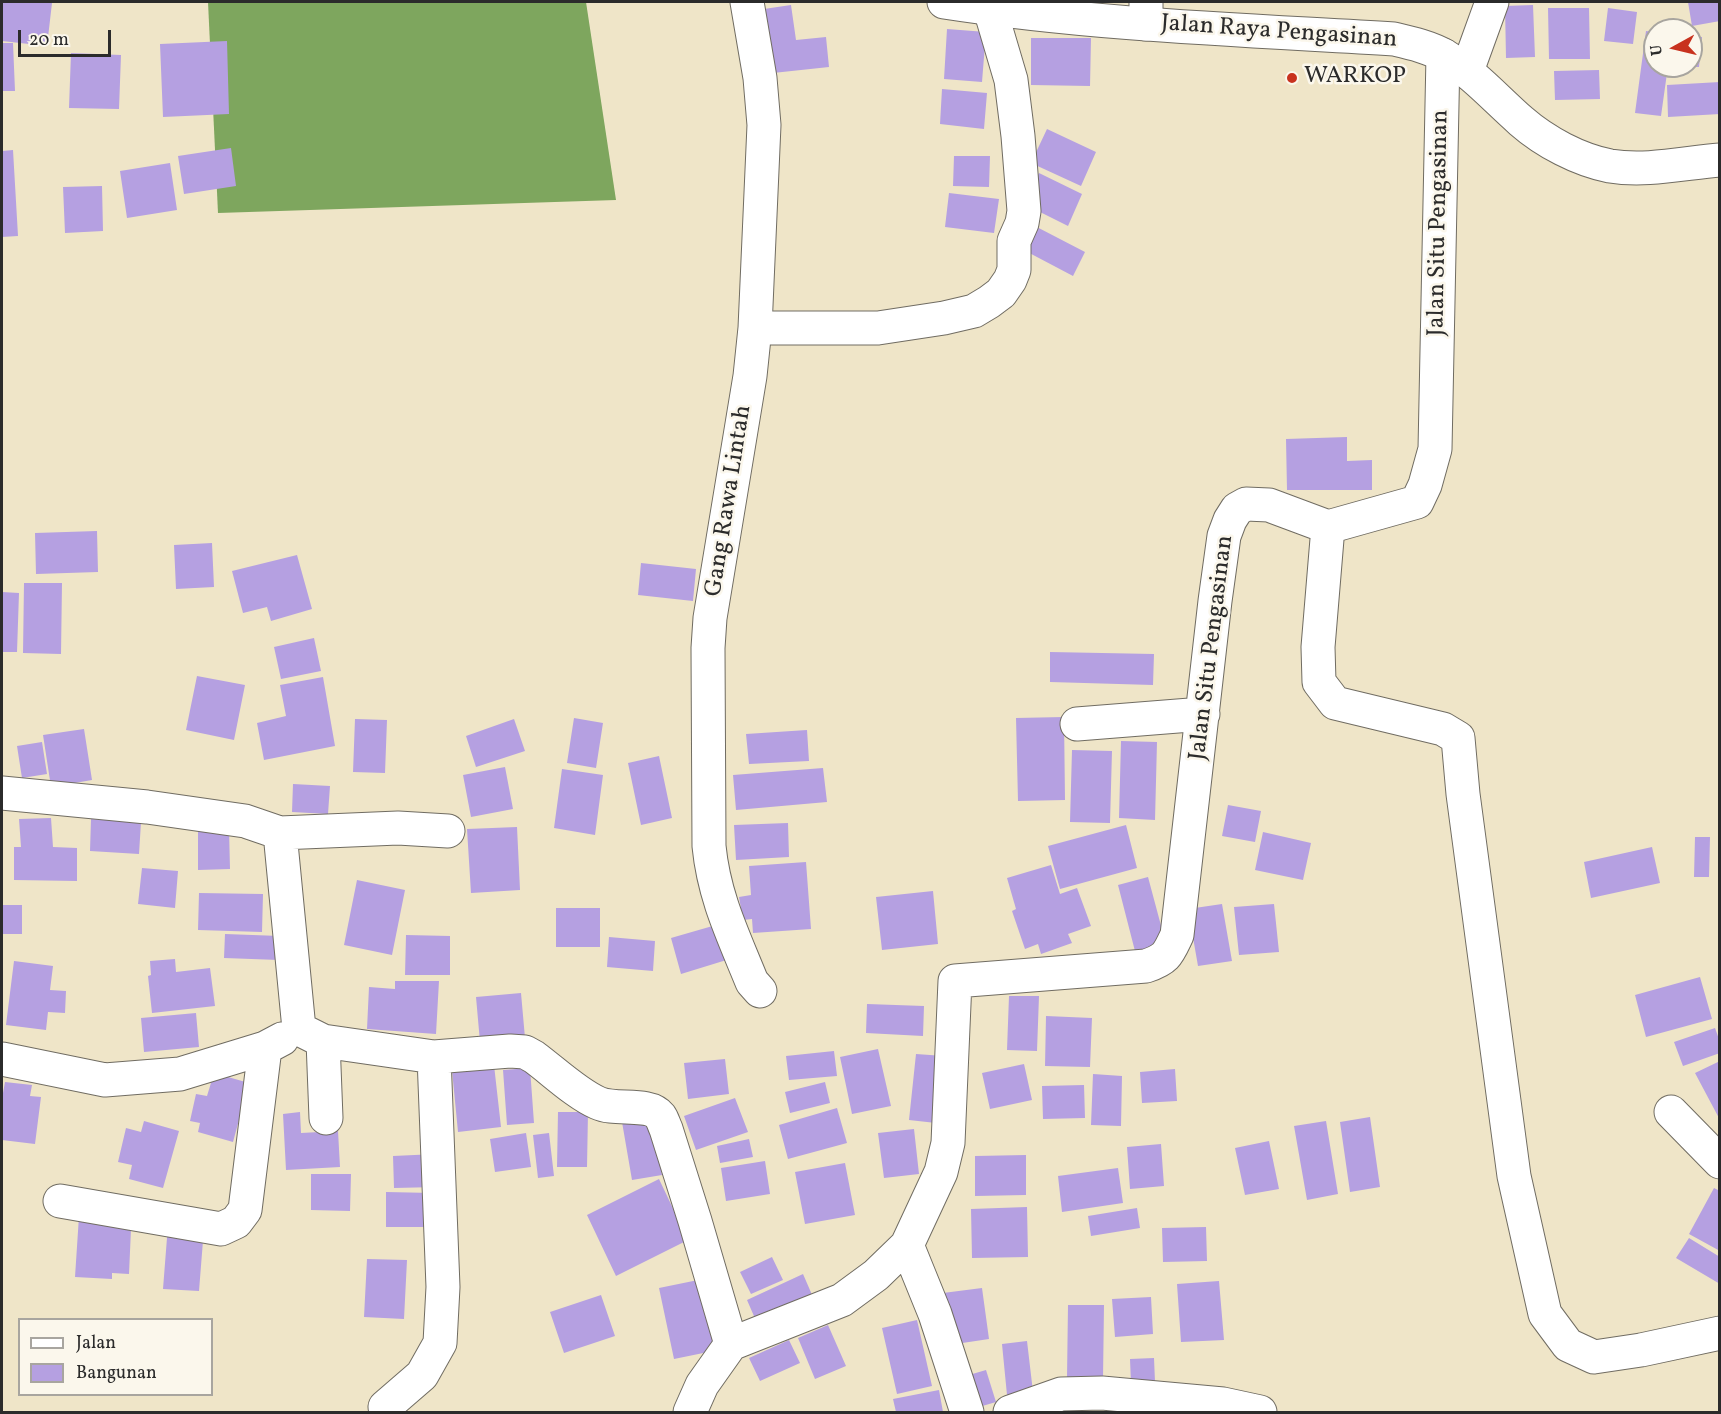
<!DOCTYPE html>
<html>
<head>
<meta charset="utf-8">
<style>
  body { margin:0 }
  #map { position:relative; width:1721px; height:1414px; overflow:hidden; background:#efe5c8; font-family:Vollkorn,serif }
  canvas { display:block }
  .frame { position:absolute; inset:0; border:3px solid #2b2b2b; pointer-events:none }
  .legend { position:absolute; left:18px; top:1318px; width:195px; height:78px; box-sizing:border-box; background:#fbf7ec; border:2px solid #a8a59f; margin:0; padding:8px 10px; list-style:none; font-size:18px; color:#2b2b2b }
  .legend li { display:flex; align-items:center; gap:12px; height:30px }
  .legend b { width:30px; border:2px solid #a8a59f }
  .north { position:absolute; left:1643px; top:18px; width:60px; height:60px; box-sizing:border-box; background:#fbf7ec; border:2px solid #a8a59f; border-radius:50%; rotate:262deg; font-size:16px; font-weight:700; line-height:24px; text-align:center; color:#2b2b2b }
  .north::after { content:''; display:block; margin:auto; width:21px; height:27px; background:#c8321e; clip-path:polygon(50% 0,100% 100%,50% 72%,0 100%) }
  .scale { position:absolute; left:18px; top:30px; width:93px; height:27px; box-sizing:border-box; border:3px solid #2b2b2b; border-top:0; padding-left:8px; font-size:18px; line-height:21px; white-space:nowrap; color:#2b2b2b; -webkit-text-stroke:4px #fbf7ec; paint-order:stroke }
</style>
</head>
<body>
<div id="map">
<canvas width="1721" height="1414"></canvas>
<div class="frame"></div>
<ul class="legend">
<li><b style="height:8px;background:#fff"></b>Jalan</li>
<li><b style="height:16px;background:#b5a0e1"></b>Bangunan</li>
</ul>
<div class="north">U</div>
<div class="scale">20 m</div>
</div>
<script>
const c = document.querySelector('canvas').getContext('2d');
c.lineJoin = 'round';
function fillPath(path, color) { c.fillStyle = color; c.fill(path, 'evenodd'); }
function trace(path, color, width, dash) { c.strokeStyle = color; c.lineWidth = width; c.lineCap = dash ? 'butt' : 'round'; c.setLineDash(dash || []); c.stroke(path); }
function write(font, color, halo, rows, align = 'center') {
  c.font = font + ' Vollkorn,serif'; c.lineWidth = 5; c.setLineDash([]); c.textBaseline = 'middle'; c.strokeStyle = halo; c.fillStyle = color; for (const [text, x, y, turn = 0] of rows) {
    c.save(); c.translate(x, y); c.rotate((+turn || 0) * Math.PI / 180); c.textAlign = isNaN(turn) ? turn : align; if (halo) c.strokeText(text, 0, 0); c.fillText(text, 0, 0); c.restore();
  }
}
const forest = new Path2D(`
  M208 2H586L616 200 218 213Z`);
const building = new Path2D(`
  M2 2 52 3 47 46 2 41Z
  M1688 2H1720V21L1692 26Z
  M791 5 796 40 826 37 829 67 773 73 764 9Z
  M1533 5 1535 57 1506 58 1505 6Z
  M1548 8H1589L1590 59H1549Z
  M1608 8 1637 12 1633 44 1604 41Z
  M947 29 986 32 982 82 944 79Z
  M1646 31 1655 32V66H1668L1661 116 1635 113Z
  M1691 36 1702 37 1699 67H1691Z
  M1031 38H1091L1090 86 1031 85Z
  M227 41 229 114 163 117 160 44Z
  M2 43H13L15 91H2Z
  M71 53 121 55 119 109 69 108Z
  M1599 70 1600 99 1555 100 1554 71Z
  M1720 82V114L1668 117 1667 85Z
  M942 89 987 93 984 129 940 124Z
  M1047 129 1096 152 1081 186 1031 163Z
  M231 148 236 186 184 194 178 156Z
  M13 150 18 236 2 237V151Z
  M954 156H990L989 187 953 186Z
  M170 163 177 210 127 218 120 171Z
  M1039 173 1082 194 1068 226 1024 204Z
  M102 186 103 231 65 233 63 187Z
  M949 193 999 199 994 233 945 227Z
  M1031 224 1085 252 1073 276 1018 247Z
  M1347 437V461L1372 460V490H1287L1286 439Z
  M97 531 98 572 36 574 35 533Z
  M212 543 214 587 176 589 174 545Z
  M297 555 312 609 271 621 267 607 243 613 232 571Z
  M641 563 696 569 693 601 638 595Z
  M24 583H62L61 654 23 653Z
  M2 592 19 593 17 652H2Z
  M314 638 321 671 281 679 274 647Z
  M1050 652 1154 654 1153 685 1050 682Z
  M197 676 245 685 234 740 186 730Z
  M323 677 335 746 264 760 257 723 286 716 280 685Z
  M1064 717 1065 800 1018 801 1016 718Z
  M574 718 603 723 596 768 567 763Z
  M355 719 387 720 385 773 353 772Z
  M514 719 525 751 476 767 466 736Z
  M84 729 92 780 51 787 43 735Z
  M807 730 809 761 749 764 746 734Z
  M1121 741 1157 742 1155 820 1119 818Z
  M42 742 47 774 22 778 17 746Z
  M1072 750 1112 751 1110 823 1070 822Z
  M659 756 672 818 641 825 628 763Z
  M505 767 513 809 471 817 463 775Z
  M823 768 827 802 736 810 733 775Z
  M562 769 603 775 595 835 554 828Z
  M293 784 330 786 328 814 292 812Z
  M1228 805 1261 811 1255 842 1222 836Z
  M51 818 53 847 77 848V881L14 880V847H21L19 819Z
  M91 819 141 822 139 854 90 851Z
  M788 823 789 857 736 860 734 825Z
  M1126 825 1137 868 1060 889 1048 846Z
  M517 827 520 890 471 893 467 829Z
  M198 828H229L230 869 198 870Z
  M1263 832 1311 843 1303 880 1255 870Z
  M1695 837H1710L1709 877H1694Z
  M1652 847 1660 883 1591 898 1584 862Z
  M806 862 811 929 753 933 752 919 743 920 739 897 751 895 749 866Z
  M1051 865 1060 894 1077 888 1091 926 1068 934 1072 943 1041 954 1038 944 1025 949 1012 911 1016 909 1007 878Z
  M142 868 178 871 175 908 138 904Z
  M1148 877 1167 948 1136 955 1118 885Z
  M357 880 405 890 392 955 344 945Z
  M933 891 938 944 882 950 876 897Z
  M199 893 263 894 262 932 198 930Z
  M1222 904 1232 961 1198 966 1188 909Z
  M1274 904 1279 952 1239 955 1234 907Z
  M2 905H22V934H2Z
  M556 908H600V947H556Z
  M723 923 733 958 681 974 671 938Z
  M225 934 280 936 279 960 224 958Z
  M406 935 450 936V975H405Z
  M609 937 655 941 653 971 607 967Z
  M175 959 176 972 210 968 215 1006 152 1013 148 976 151 975 150 961Z
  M14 961 53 966 50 990 66 991 65 1013 48 1012 46 1030 6 1025Z
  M1700 977 1712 1019 1646 1037 1635 995Z
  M395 981H439L436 1034 367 1029 369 987 395 989Z
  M521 993 525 1038 480 1042 476 997Z
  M1009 996H1039L1037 1051 1007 1050Z
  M867 1004 924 1006 923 1036 866 1033Z
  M196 1013 199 1047 144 1052 141 1018Z
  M1046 1016 1092 1018 1090 1067 1045 1066Z
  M1715 1028 1720 1042V1053L1683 1066 1674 1042Z
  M878 1049 891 1106 852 1114 840 1057Z
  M834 1051 837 1076 789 1080 786 1056Z
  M916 1054 944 1056 936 1123 909 1120Z
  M725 1059 729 1094 688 1099 684 1063Z
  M1720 1061V1120L1695 1073Z
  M1024 1064 1032 1100 990 1109 982 1073Z
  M494 1065 501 1127 458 1132 452 1070Z
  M530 1068 534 1123 507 1125 503 1070Z
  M1175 1069 1177 1101 1142 1103 1140 1072Z
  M214 1073 249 1083 233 1142 198 1132 200 1123 190 1121 196 1094 207 1096Z
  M1093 1074 1122 1076 1121 1126 1091 1125Z
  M5 1082 32 1085 30 1096 41 1097 35 1144 2 1140V1093H3Z
  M825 1082 830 1103 790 1113 785 1092Z
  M1084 1085 1085 1118 1043 1119 1042 1086Z
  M735 1098 748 1132 696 1150 684 1116Z
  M837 1108 847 1143 788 1159 779 1125Z
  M300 1112 301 1133 338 1131 340 1167 286 1170 283 1114Z
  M558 1112H588L587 1167H557Z
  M653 1117 662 1175 632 1180 622 1122Z
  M1370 1117 1380 1187 1350 1192 1340 1122Z
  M144 1121 179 1131 163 1188 129 1179 132 1165 118 1162 126 1128 141 1132Z
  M1326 1121 1338 1194 1307 1200 1294 1126Z
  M914 1129 919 1174 884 1178 878 1133Z
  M526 1133 531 1167 495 1172 490 1139Z
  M549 1133 554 1176 538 1178 533 1135Z
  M749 1139 753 1157 720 1163 717 1146Z
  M1269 1141 1279 1189 1245 1195 1235 1148Z
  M1161 1144 1164 1186 1130 1189 1127 1147Z
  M436 1154 437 1187 394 1188 393 1156Z
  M1026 1155V1195L975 1196V1156Z
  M765 1161 770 1194 726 1201 721 1168Z
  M845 1163 855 1215 805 1224 795 1172Z
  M1118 1168 1123 1203 1062 1212 1058 1176Z
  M311 1174H351L350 1211 311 1210Z
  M659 1179 688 1240 616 1276 587 1215Z
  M1714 1188 1720 1191V1251L1689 1234Z
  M386 1192 433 1193V1227H386Z
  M1027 1207 1028 1257 972 1258 971 1209Z
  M1137 1208 1140 1228 1091 1236 1088 1216Z
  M79 1216 116 1219 115 1228 131 1229 129 1274 112 1273V1279L75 1277Z
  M168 1225 204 1228 199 1291 163 1289Z
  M1206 1227 1207 1261 1163 1262 1162 1228Z
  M1689 1238 1720 1257V1284L1676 1258Z
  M772 1257 783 1280 751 1294 740 1272Z
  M367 1259 407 1260 404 1319 364 1317Z
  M803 1274 816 1304 760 1330 747 1300Z
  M703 1279 718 1350 674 1359 659 1288Z
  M1219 1281 1224 1340 1181 1342 1177 1284Z
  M982 1288 989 1339 949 1345 943 1293Z
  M601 1295 615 1336 564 1353 550 1312Z
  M1151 1297 1153 1334 1115 1337 1112 1299Z
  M1068 1305H1104L1103 1379 1067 1378Z
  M917 1320 932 1386 897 1394 882 1328Z
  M828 1325 846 1366 815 1379 798 1338Z
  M789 1340 800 1363 760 1381 749 1358Z
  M1027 1341 1033 1392 1007 1395 1002 1344Z
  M1154 1358 1155 1382 1131 1383 1130 1359Z
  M986 1370 996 1402 979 1407 969 1375Z
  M939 1390 943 1412H896L893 1399Z`);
const minor = new Path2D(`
  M747 2 760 78 764 125 755 328 750 376 710 618 708 648 709 846C714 897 733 935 752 982L760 991
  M1146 2V24
  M1467 71 1492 2
  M755 328H878L944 318 974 311 989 302 1001 293 1010 280 1014 270V241L1022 223 1024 211 1018 136 1011 80 990 9
  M1328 527 1318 647 1319 682 1335 703 1443 729 1458 738 1463 794 1514 1176 1545 1314 1568 1345 1594 1357 1641 1350 1720 1333
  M1077 724 1203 714
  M2 793 147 807 245 821 280 833 299 1029 323 1041 434 1057 510 1051 525 1052 534 1057C553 1071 577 1094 598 1103 615 1111 649 1102 660 1116 663 1120 664 1125 666 1129L695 1221 731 1344
  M280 833 398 828 448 831
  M323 1041 326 1118
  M2 1059 105 1080 180 1074 265 1048 282 1039
  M1671 1112 1720 1162
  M60 1201 221 1229 236 1222 245 1210 265 1048
  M907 1245 935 1314 967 1412
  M385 1407 422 1375 440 1343 443 1287 434 1057
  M690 1412 702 1385 731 1344 842 1300 876 1275 907 1245 941 1172 948 1143 955 981 1146 966C1167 959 1168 954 1177 935L1215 601 1224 536 1230 520 1237 509 1246 504 1269 505 1328 527 1417 502 1425 485 1435 449 1443 55
  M1010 1412 1061 1394 1102 1393 1223 1404 1260 1412`);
const major = new Path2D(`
  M944 2C1093 25 1244 30 1394 39 1411 43 1429 47 1445 56 1474 74 1496 99 1521 121 1545 142 1579 160 1610 166 1646 172 1684 163 1720 160`);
const markers = [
  [1292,78,6,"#c8321e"]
];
const streetNames = [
  ["Jalan Raya Pengasinan",1279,33,4],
  ["Jalan Situ Pengasinan",1440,223,-89],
  ["Gang Rawa Lintah",730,501,-81],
  ["Jalan Situ Pengasinan",1213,648,-83]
];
const poiNames = [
  ["WARKOP",1304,78]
];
fillPath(forest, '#7ea65e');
fillPath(building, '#b5a0e1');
trace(minor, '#706c62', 35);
trace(major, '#706c62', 35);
trace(minor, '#fff', 33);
trace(major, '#fff', 33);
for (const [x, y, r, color] of markers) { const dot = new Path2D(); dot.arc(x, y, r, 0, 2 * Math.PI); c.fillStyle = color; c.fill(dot); trace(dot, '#fbf7ec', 2); }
write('24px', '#2b2b2b', '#fbf7ec', streetNames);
write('24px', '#2b2b2b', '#fbf7ec', poiNames, 'left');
</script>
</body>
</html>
